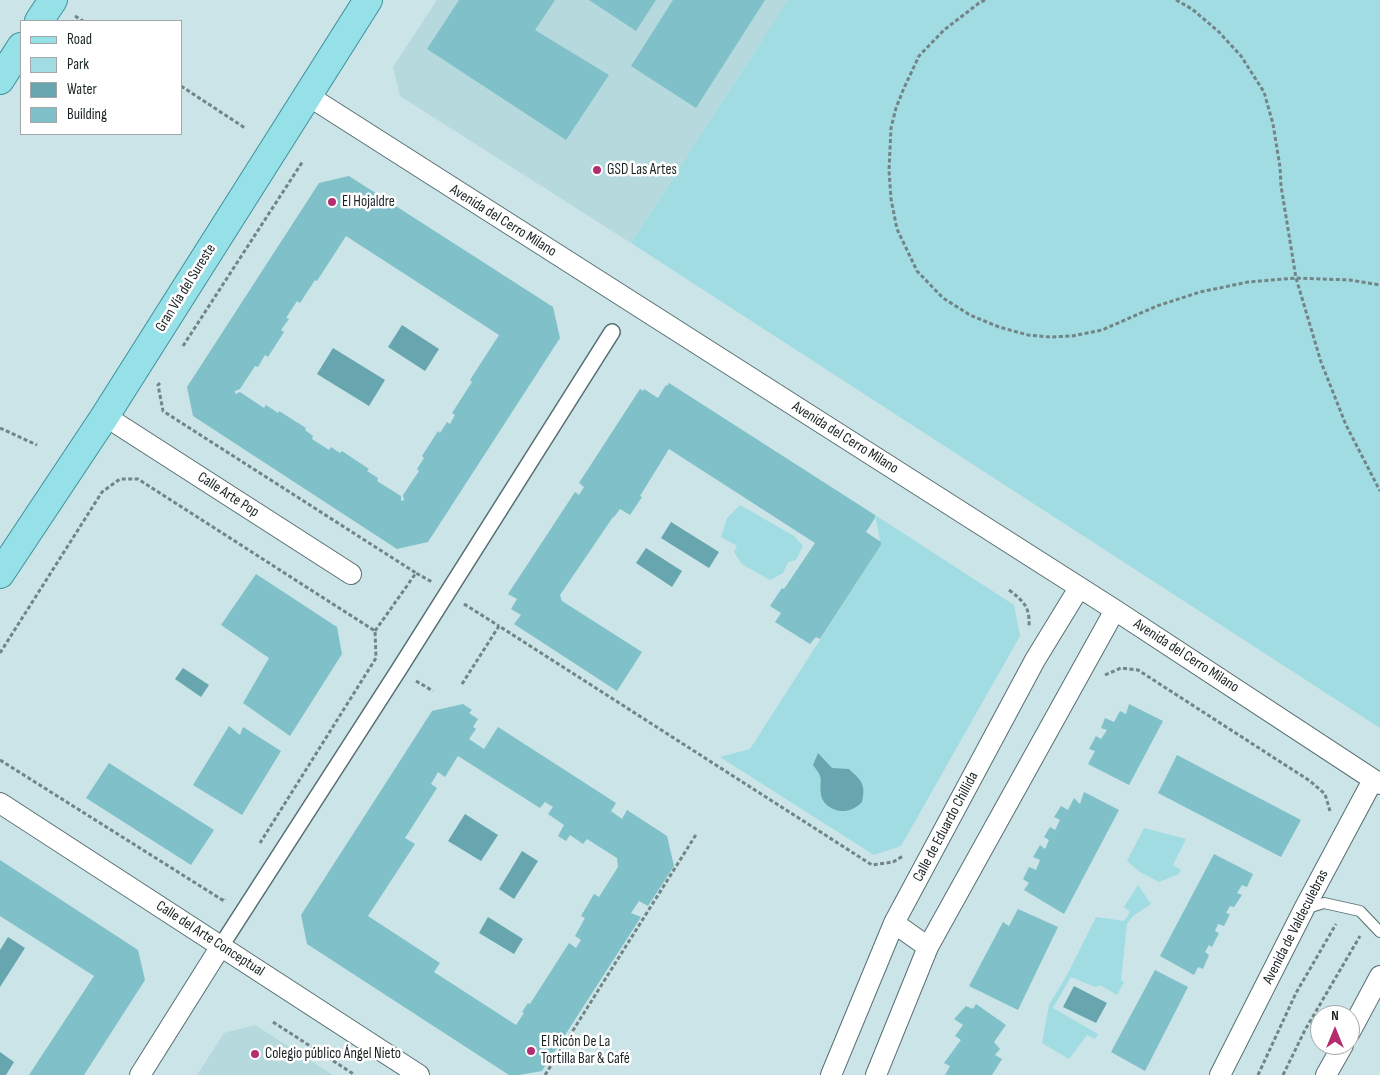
<!DOCTYPE html>
<html>
<head>
<meta charset="utf-8">
<style>
  body { margin:0 }
  #map { position:relative; width:1380px; height:1075px; overflow:hidden; background:#cae4e7; font-family:"Sofia Sans Condensed",sans-serif }
  canvas { display:block }
  .legend { position:absolute; left:20px; top:20px; width:162px; height:115px; box-sizing:border-box; background:#fff; border:1px solid #a3a7a8; margin:0; padding:6px 9px; list-style:none; font-size:15px; color:#1a2425 }
  .legend li { display:flex; align-items:center; gap:10px; height:25px }
  .legend b { width:25px; border:1px solid #a3a7a8 }
  .north { position:absolute; left:1310px; top:1005px; width:50px; height:50px; box-sizing:border-box; background:#fff; border:1px solid #a3a7a8; border-radius:50%; rotate:0deg; font-size:14px; font-weight:700; line-height:20px; text-align:center; color:#1a2425 }
  .north::after { content:''; display:block; margin:auto; width:18px; height:22px; background:#b42d6f; clip-path:polygon(50% 0,100% 100%,50% 72%,0 100%) }
</style>
</head>
<body>
<div id="map">
<canvas width="1380" height="1075"></canvas>
<ul class="legend">
<li><b style="height:6px;background:#96e0e8"></b>Road</li>
<li><b style="height:14px;background:#a1dce3"></b>Park</li>
<li><b style="height:14px;background:#67a6ae"></b>Water</li>
<li><b style="height:14px;background:#80c0c8"></b>Building</li>
</ul>
<div class="north">N</div>
</div>
<script>
const c = document.querySelector('canvas').getContext('2d');
c.lineJoin = 'round';
function fillPath(path, color) { c.fillStyle = color; c.fill(path, 'evenodd'); }
function trace(path, color, width, dash) { c.strokeStyle = color; c.lineWidth = width; c.lineCap = dash ? 'butt' : 'round'; c.setLineDash(dash || []); c.stroke(path); }
function write(font, color, halo, rows, align = 'center') {
  c.font = font + ' "Sofia Sans Condensed",sans-serif'; c.lineWidth = 5; c.setLineDash([]); c.textBaseline = 'middle'; c.strokeStyle = halo; c.fillStyle = color; for (const [text, x, y, turn = 0] of rows) {
    c.save(); c.translate(x, y); c.rotate((+turn || 0) * Math.PI / 180); c.textAlign = isNaN(turn) ? turn : align; if (halo) c.strokeText(text, 0, 0); c.fillText(text, 0, 0); c.restore();
  }
}
const built = new Path2D(`
  M437 0H788L631 243 400 96 393 67Z
  M255 1025 333 1075H197L224 1033Z`);
const green = new Path2D(`
  M788 0H1380V728L631 243Z
  M740 505 794 536 803 546 796 560 788 562 783 573 770 580 742 564 734 552 737 546 721 537 727 518Z
  M875 515 1014 605 1020 636 901 846 874 855 720 757 750 749 881 545Z
  M1144 828 1186 839 1173 865 1181 870 1179 874 1159 882 1140 872 1127 861Z
  M1138 885 1151 904 1133 916 1127 924 1121 980 1124 982 1117 995 1100 985 1095 987 1071 977 1053 1008 1098 1034 1095 1039 1087 1035 1069 1059 1042 1043 1049 1005 1067 975 1096 917 1124 921 1130 912 1124 907Z`);
const water = new Path2D(`
  M402 325 439 349 425 371 388 347Z
  M333 348 385 380 369 406 317 374Z
  M671 522 719 552 709 568 661 538Z
  M646 548 682 571 672 587 636 563Z
  M183 668 209 685 201 697 175 679Z
  M818 753 832 768 849 769C862 781 866 785 862 802 857 807 852 810 845 811 835 812 822 805 821 794 819 779 825 780 813 765Z
  M465 814 498 835 481 861 448 841Z
  M522 851 538 861 514 899 499 889Z
  M488 917 523 939 514 954 479 933Z
  M8 937 25 948 0 987V950Z
  M1074 986 1107 1003 1096 1023 1063 1007Z
  M0 1052 14 1062 6 1075H0Z`);
const building = new Path2D(`
  M459 0H555L535 30 609 75 566 140 427 49Z
  M589 0H656L636 31Z
  M673 0H765L696 108 631 66Z
  M349 176 553 307 560 338 428 542 397 549 193 416 187 387 319 183ZM346 236 499 335 470 380 472 382 452 413 455 415 450 424 447 422 440 433 438 431 422 456 424 458 417 469 419 471 403 495 404 500 401 501V496L377 481 378 478 367 471 369 469 342 451 340 453 331 447 329 450 312 439 313 436 305 430 306 428 279 411 278 413 266 405 264 408 240 392 235 394V391L240 389 255 366 258 367 265 355 268 357 284 332 281 330 289 319 286 318 297 301 300 303 315 280 317 281Z
  M669 383 875 515V518L866 532 881 542V545L820 639 816 637 810 644 775 622 781 613 770 606 782 588 784 589 815 543 669 449 640 496 642 497 630 515 620 509 614 517H613L560 595 562 601 642 652 617 691 514 624 521 615 511 609 517 599 508 594 575 492 579 495 584 487 579 483 640 389 643 391 644 389 658 398 666 385 667 386Z
  M256 574 337 627 342 654 290 736 243 703 269 658 221 625Z
  M463 704 472 710 469 713 478 719 473 727 476 729 469 739 484 749 498 727 616 803 611 811 622 819 627 810 667 836 674 866 648 906 639 901 631 913 641 917 542 1071 519 1075H509L307 944 301 915 432 711ZM458 756 540 808 545 802 553 807 548 814 564 825 558 836 566 841 570 835 583 844 587 839 617 858 618 867 599 897 594 894 581 916 585 918 575 936 581 940 576 948 569 943 530 1004 528 1003 522 1012 524 1013 516 1025 434 972 440 963 368 916 415 844 405 838 437 788 431 784 438 772 445 777Z
  M1129 704 1163 721 1129 785 1088 764 1095 751 1089 749 1096 736 1101 739 1107 730 1101 728 1105 718 1114 722 1120 711 1126 714Z
  M229 726 240 735 243 727 281 751 242 815 193 785Z
  M1177 755 1301 820 1281 857 1158 793Z
  M109 763 214 830 191 865 86 798Z
  M1084 792 1119 810 1064 914 1024 890 1029 883 1023 879 1029 867 1036 870 1040 860 1033 857 1040 845 1045 849 1049 840 1044 837 1050 827 1055 830 1060 820 1054 817 1061 806 1068 810 1074 798 1080 804Z
  M1214 854 1253 874 1247 887 1242 885 1237 893 1242 895 1234 907 1230 906 1226 913 1230 914 1224 926 1218 924 1215 931 1219 933 1212 947 1209 945 1205 952 1209 955 1203 969 1198 967 1194 975 1160 956Z
  M0 860 138 950 145 980 84 1075H29L94 976 0 916Z
  M1018 909 1058 927 1018 1010 969 986 1003 922 1009 926Z
  M1155 970 1188 987 1145 1071 1111 1052Z
  M976 1004 1006 1025 994 1042 1000 1049 995 1055 1002 1059 992 1075H945L950 1066 944 1063 961 1040 955 1036 963 1025 954 1019 966 1006 973 1009Z`);
const path = new Path2D(`
  M985 0 979 3 944 30 919 56 904 88 896 108 891 128 889 170 891 199 897 229 917 271 943 298 970 315 999 327 1028 335 1050 337 1072 336 1102 330 1157 306 1200 292 1248 282 1296 278 1350 280 1380 285
  M1176 0 1192 9 1219 32 1241 56 1264 92 1273 124 1280 167 1281 186 1296 278 1321 362 1346 425 1380 491
  M75 16 83 21
  M181 86 245 128
  M183 346 303 161
  M160 383 158 385 163 411 416 573
  M0 428 37 445
  M1009 590C1023 601 1030 606 1029 626
  M464 604 499 626
  M375 631 416 573 432 582
  M0 653 102 492 120 479H138L375 631 376 658 260 843
  M1105 675 1121 668 1138 670 1310 781 1325 794 1330 811
  M416 681 433 691
  M462 684 499 626 872 865 893 862 903 856
  M0 760 224 901 225 899
  M273 1022 355 1075
  M545 1075 697 833
  M1258 1075 1296 993 1336 924
  M1283 1075 1305 1030 1360 936`);
const service = new Path2D(`
  M1304 909 1324 903 1360 911 1380 932`);
const pedestrian = new Path2D(`
  M221 946 398 671 612 332`);
const minor = new Path2D(`
  M307 95 1115 610 1380 784
  M105 416 351 574
  M0 803 419 1075
  M894 923 928 947
  M1350 1032 1380 976
  M140 1075 221 946
  M831 1075 894 923 1035 660 1079 588
  M876 1075 928 947 1115 610
  M1220 1075 1304 909 1373 780
  M1326 1075 1343 1045`);
const primary = new Path2D(`
  M39 21 53 0
  M0 80 21 47
  M0 574 105 416 368 0`);
const markers = [
  [597,170,5,"#b42d6f"],
  [332,202,5,"#b42d6f"],
  [531,1051,5,"#b42d6f"],
  [255,1054,5,"#b42d6f"]
];
const poiNames = [
  ["GSD Las Artes",607,170],
  ["El Hojaldre",342,202],
  ["El Ricón De La",541,1042],
  ["Tortilla Bar & Café",541,1059],
  ["Colegio público Ángel Nieto",265,1054]
];
const streetNames = [
  ["Avenida del Cerro Milano",503,221,32],
  ["Gran Vía del Sureste",186,288,-58],
  ["Avenida del Cerro Milano",845,438,32],
  ["Calle Arte Pop",228,495,33],
  ["Avenida del Cerro Milano",1186,656,33],
  ["Calle de Eduardo Chillida",946,827,-62],
  ["Avenida de Valdeculebras",1296,927,-63],
  ["Calle del Arte Conceptual",210,939,33]
];
fillPath(built, '#b6d9dd');
fillPath(green, '#a1dce3');
fillPath(water, '#67a6ae');
fillPath(building, '#80c0c8');
trace(service, '#576f72', 12);
trace(pedestrian, '#576f72', 18);
trace(minor, '#576f72', 22);
trace(primary, '#3d919a', 30);
trace(path, '#728486', 3, [4, 2.5]);
trace(service, '#fff', 10);
trace(pedestrian, '#fff', 15);
trace(minor, '#fff', 20);
trace(primary, '#96e0e8', 28);
for (const [x, y, r, color] of markers) { const dot = new Path2D(); dot.arc(x, y, r, 0, 2 * Math.PI); c.fillStyle = color; c.fill(dot); trace(dot, '#fff', 2); }
write('15px', '#1a2425', '#fff', poiNames, 'left');
write('15px', '#1a2425', '#fff', streetNames);
</script>
</body>
</html>
